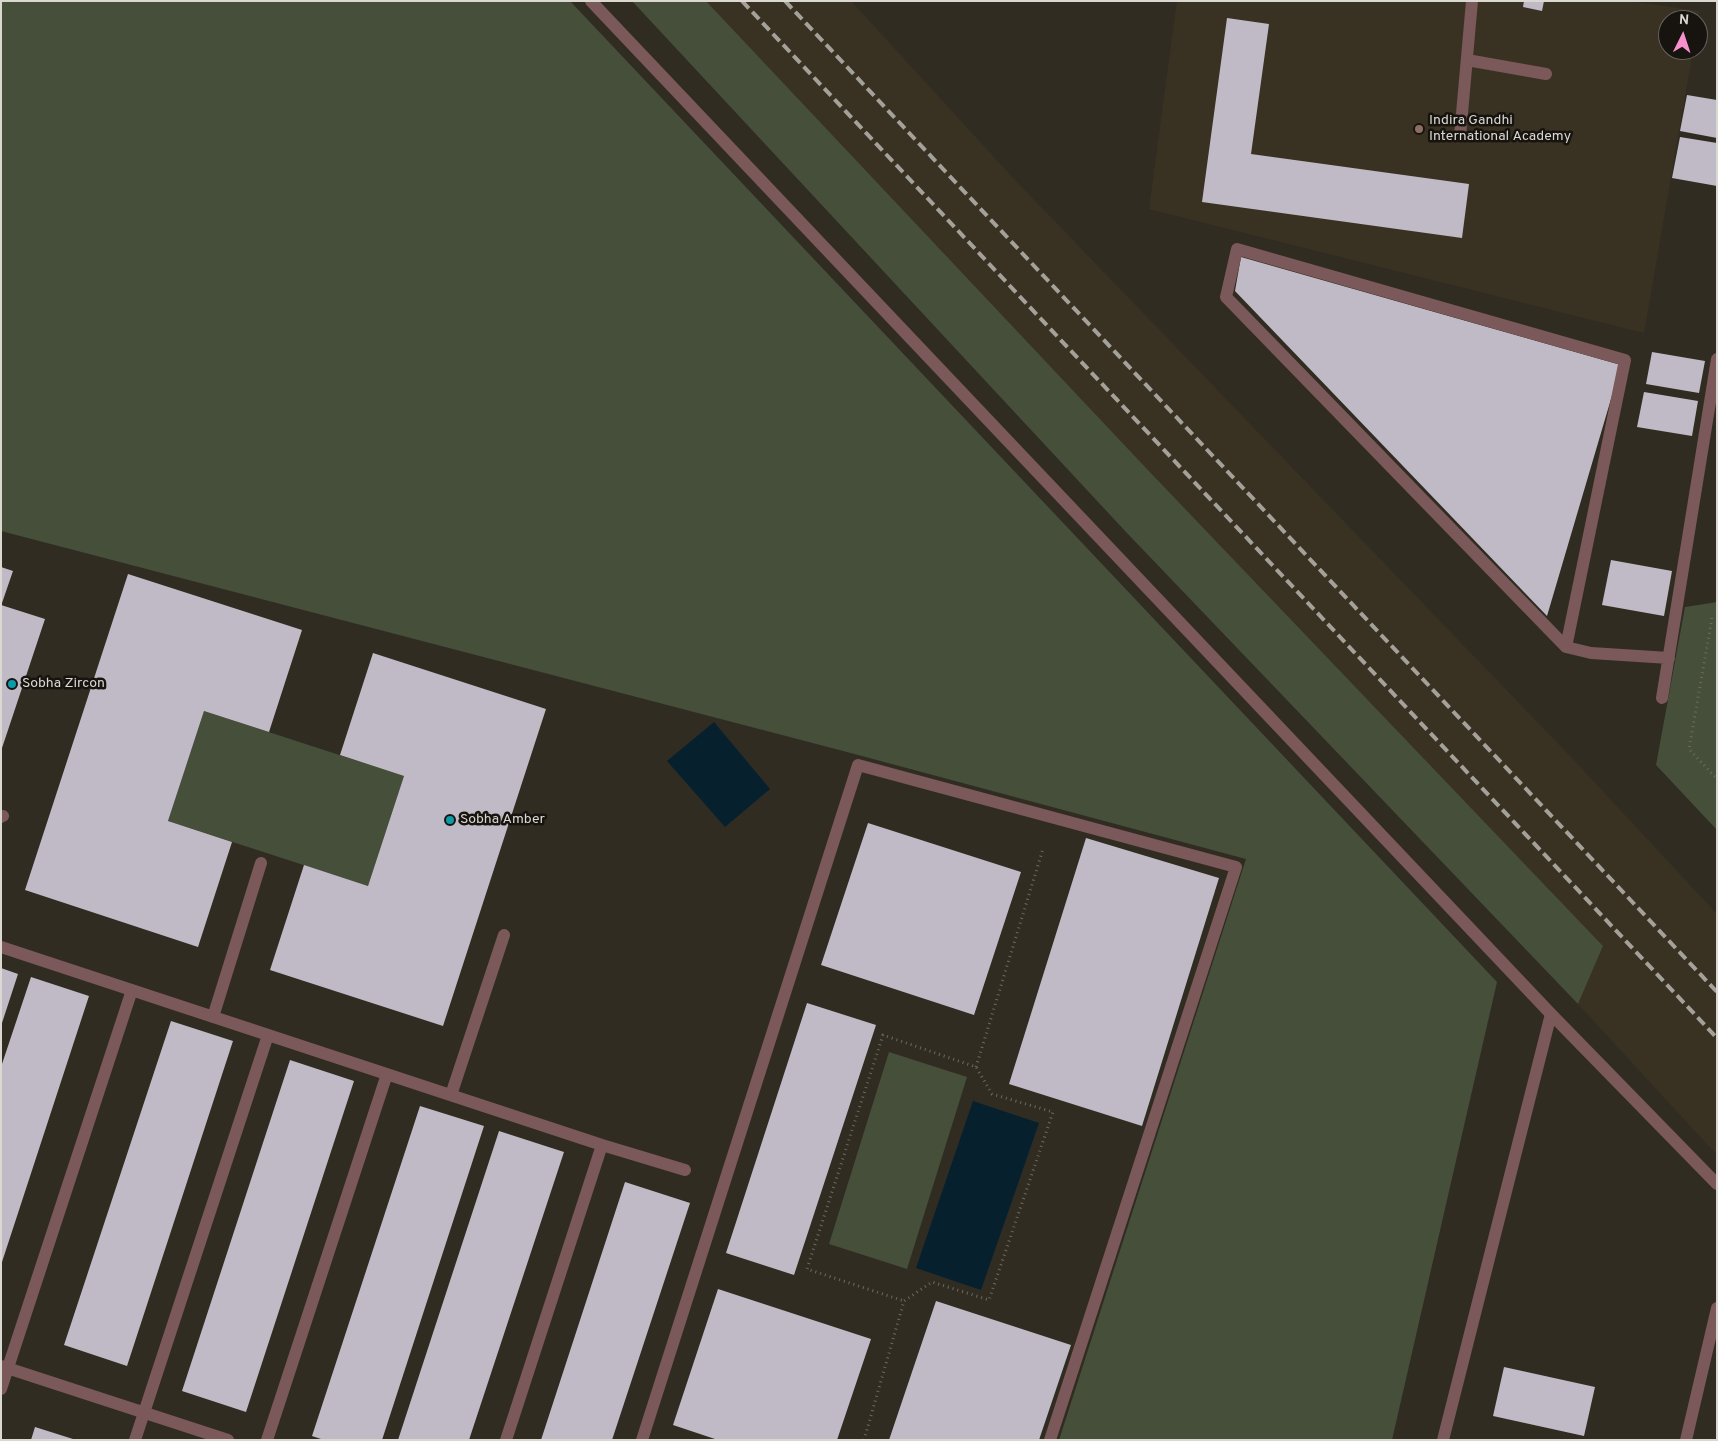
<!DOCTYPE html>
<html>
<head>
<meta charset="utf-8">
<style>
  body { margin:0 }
  #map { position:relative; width:1718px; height:1441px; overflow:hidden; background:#302c22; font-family:Overpass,sans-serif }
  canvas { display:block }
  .frame { position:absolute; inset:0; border:2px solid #dbd8d2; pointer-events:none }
  .north { position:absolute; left:1658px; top:10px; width:50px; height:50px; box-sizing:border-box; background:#171410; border:1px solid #65625e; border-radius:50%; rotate:4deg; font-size:14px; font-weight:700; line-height:20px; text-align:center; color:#dbd8d2 }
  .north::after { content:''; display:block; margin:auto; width:18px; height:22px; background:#f790cd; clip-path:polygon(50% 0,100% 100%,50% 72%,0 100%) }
</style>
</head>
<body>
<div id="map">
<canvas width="1718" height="1441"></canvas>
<div class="frame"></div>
<div class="north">N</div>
</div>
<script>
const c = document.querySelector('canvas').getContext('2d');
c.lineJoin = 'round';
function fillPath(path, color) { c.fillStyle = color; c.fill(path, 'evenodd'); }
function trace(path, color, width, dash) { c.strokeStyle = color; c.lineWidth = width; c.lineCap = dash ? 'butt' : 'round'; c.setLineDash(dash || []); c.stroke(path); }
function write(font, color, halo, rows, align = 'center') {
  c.font = font + ' Overpass,sans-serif'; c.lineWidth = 5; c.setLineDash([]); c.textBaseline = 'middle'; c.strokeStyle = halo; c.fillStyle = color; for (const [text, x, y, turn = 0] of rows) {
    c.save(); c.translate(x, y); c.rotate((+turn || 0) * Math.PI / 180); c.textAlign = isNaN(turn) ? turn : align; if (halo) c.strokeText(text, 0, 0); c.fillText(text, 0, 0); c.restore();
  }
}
const built = new Path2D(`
  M706 1H851L1014 179 1571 757 1717 914V1155L1578 1004 1603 946 1147 469Z
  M1177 1H1629L1699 11 1698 20H1668V50H1693L1644 333 1149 209Z`);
const green = new Path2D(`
  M1 1H570L1497 982 1392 1440H1059L1246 859 847 752 1 531Z
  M632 1H706L1147 469 1603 946 1578 1004 1126 532Z
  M1717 602V830L1656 765 1685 607Z
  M204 711 404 776 368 886 168 821Z
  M889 1052 967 1077 907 1269 829 1244Z`);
const water = new Path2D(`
  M714 722 770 789 725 827 667 761Z
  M973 1101 1039 1123 981 1290 916 1268Z`);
const building = new Path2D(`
  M1524 1H1544L1542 11 1523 7Z
  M1227 18 1269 24 1251 154 1469 184 1462 238 1202 202Z
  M1687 95 1717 100V138L1680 131Z
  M1680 137 1717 143V186L1672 178Z
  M1241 257 1621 365 1547 616 1235 291Z
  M1652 352 1705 361 1699 393 1646 384Z
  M1644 392 1698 401 1692 436 1637 427Z
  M1611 560 1672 571 1664 616 1602 605Z
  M1 567 13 571 2 603H1Z
  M128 574 302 630 269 732 204 711 168 821 232 842 198 947 25 890Z
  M1 605 45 619 2 748H1Z
  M373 653 546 709 443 1026 270 970 304 865 368 886 404 776 340 755Z
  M868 823 1021 872 974 1015 821 965Z
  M1086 838 1219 878 1142 1126 1009 1084Z
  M1 968 18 974 2 1023H1Z
  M31 977 89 996 2 1262 1 1067Z
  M807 1003 876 1025 794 1275 726 1253Z
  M171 1021 233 1041 127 1366 64 1345Z
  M290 1060 354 1081 246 1412 182 1391Z
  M420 1106 484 1126 382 1440H324L312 1436Z
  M499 1131 564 1152 469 1440H398Z
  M625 1182 690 1203 612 1440H541Z
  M718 1289 871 1339 837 1440H718L673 1425Z
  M936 1301 1071 1345 1039 1440H889Z
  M1504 1367 1595 1387 1584 1436 1493 1416Z
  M35 1427 73 1439V1440H31Z`);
const path = new Path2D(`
  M1717 618H1712L1689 749 1717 779
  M976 1067 1043 849
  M864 1440 904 1301 932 1282 989 1300 1053 1112 992 1094 976 1067 883 1035 807 1269 904 1301`);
const minor = new Path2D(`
  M591 1 1551 1014 1717 1184
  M1467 60 1546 74
  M1460 136 1472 1
  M1566 647 1226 297 1237 249 1625 360 1566 647 1591 653 1669 658
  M1662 698 1717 359
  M1 817 3 816
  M1 947 602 1145 685 1170
  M213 1017 261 863
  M451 1095 504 935
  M1 1366 228 1440
  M1 1389 132 990
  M135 1440 268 1035
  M267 1440 387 1074
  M506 1440 602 1145
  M642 1440 858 765 1236 867 1050 1440
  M1443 1440 1551 1014
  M1686 1440 1717 1308`);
const rail = new Path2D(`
  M742 1 1717 1038
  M785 1 1717 992`);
const markers = [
  [1419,129,5,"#8d6e63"],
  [12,684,5,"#0f9aa8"],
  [450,820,5,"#0f9aa8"]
];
const poiNames = [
  ["Indira Gandhi",1429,121],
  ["International Academy",1429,137],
  ["Sobha Zircon",22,684],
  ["Sobha Amber",460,820]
];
fillPath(built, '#393222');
fillPath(green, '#454f3a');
fillPath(water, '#07202e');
fillPath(building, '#c0bac6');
trace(path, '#6e6a62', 3, [1, 4]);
trace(minor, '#7b5859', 12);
trace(rail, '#a4a19a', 4, [10, 5]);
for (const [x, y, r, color] of markers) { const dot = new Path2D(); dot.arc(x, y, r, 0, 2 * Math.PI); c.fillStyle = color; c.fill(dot); trace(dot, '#171410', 2); }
write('14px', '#dbd8d2', '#171410', poiNames, 'left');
</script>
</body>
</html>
